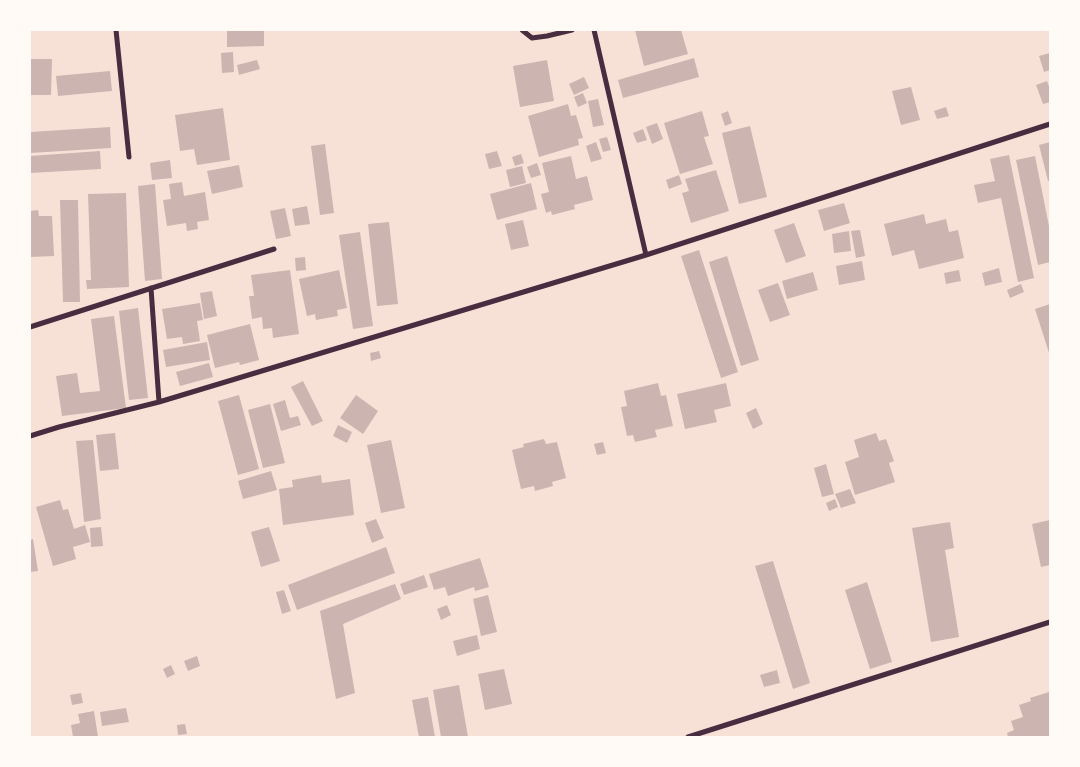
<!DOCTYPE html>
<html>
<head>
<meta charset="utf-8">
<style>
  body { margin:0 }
  #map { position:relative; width:1080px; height:767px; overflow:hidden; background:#f7e1d7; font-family:"DM Sans",sans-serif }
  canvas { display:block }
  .frame { position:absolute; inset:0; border:31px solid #fffaf5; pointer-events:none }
</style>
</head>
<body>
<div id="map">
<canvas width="1080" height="767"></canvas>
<div class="frame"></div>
</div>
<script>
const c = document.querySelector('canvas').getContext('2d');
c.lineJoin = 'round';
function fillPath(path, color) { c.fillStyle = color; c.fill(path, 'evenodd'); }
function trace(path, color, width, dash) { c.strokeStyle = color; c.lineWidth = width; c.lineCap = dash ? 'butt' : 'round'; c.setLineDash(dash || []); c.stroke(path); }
const building = new Path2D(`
  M227 30H264V46L227 47Z
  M635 30H681L688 54 644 66Z
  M233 52 234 72 222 73 221 53Z
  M1050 53V70L1044 72 1039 56Z
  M694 58 699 77 623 98 618 80Z
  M30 59H52L51 95H30Z
  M257 60 260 69 239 75 237 65Z
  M547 60 554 101 520 107 513 66Z
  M110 71 112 91 58 96 56 76Z
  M584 77 589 88 574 95 569 84Z
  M1047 81 1050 89V102L1043 104 1036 85Z
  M911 87 920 120 901 125 892 91Z
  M583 93 587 103 578 107 574 97Z
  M598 99 604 125 593 127 588 101Z
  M568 104 571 116 576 115 583 138 578 139 579 145 539 157 528 116Z
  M946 107 949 116 937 119 934 111Z
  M223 108 230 160 197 165 194 149 180 151 175 115Z
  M702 111 709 136 704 137 713 164 680 174 664 123Z
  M728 111 732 123 725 126 721 114Z
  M657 123 663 139 652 144 646 127Z
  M750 126 767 197 739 204 722 133Z
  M110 127 111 148 30 153V132Z
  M643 129 647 140 637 143 633 133Z
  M607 137 611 150 603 152 599 139Z
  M596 142 602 159 591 162 586 146Z
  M1050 142V181H1048L1039 145Z
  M325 144 334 213 320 215 311 146Z
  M100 151 101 169 30 173V156Z
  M497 151 502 166 489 169 485 154Z
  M521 154 524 163 515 166 512 157Z
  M1009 155 1034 278 1018 282 1001 198 978 203 974 185 995 181 990 159Z
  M571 156 576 179 587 176 593 200 574 205 575 209 552 215 551 211 546 213 541 194 549 192 542 163Z
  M1035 156 1050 231V262L1038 265 1016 160Z
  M170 160 172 178 152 180 150 163Z
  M537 163 541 175 531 178 527 167Z
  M239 165 243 187 212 194 207 171Z
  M522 166 526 183 510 187 506 170Z
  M716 170 729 211 691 223 682 193 689 191 685 179Z
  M679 175 682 184 669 189 666 180Z
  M182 182 184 196 205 192 209 220 197 222 198 229 187 231 186 223 167 226 163 200 171 199 169 184Z
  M531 183 537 209 497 220 490 194Z
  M155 184 162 279 145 281 138 186Z
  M126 193 129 287 87 289 86 280H91L88 194Z
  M60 200H78L80 302H63Z
  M844 203 850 223 824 231 818 210Z
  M307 206 310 224 295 226 292 209Z
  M285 208 291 236 276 239 270 211Z
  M38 210 39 216H52L54 256 30 257V211Z
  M924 214 926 224 946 219 949 232 958 230 964 258 919 269 914 250 892 256 884 224Z
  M523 220 529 246 511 250 505 224Z
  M389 222 398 304 377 306 368 224Z
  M794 223 806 256 786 263 774 230Z
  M860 230 865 256 856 258 851 231Z
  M849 231 851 251 834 253 832 234Z
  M360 232 373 326 353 329 339 235Z
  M699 250 738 372 721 378 681 256Z
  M727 256 759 360 741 366 709 262Z
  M305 257 306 270 296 271 295 258Z
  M862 261 865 280 839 285 836 266Z
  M999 268 1002 282 985 286 982 273Z
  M290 270 299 334 273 338 272 328 263 329 262 317 252 319 249 296H254L251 275Z
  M339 270 347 308 337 310 338 316 316 320 315 314 307 316 299 279Z
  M959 270 961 281 946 284 944 273Z
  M813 272 818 290 787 299 782 281Z
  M778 283 790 315 770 322 758 290Z
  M1021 284 1024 292 1010 298 1007 290Z
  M212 291 217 316 204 319 200 293Z
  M200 303 203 320 197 321 200 341 183 344 182 337 167 339 162 309Z
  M1050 304V356L1035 309Z
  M138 308 148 398 129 400 119 311Z
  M114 316 126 408 62 416 56 376 77 373 80 393 100 391 91 319Z
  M250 324 259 360 240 365 239 362 215 368 207 335Z
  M207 342 210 360 166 367 163 350Z
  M379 351 381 358 371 361 370 353Z
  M209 363 213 377 180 386 176 372Z
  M303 381 323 421 312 426 291 387Z
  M658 383 661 396 666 395 673 426 655 430 657 437 635 442 633 435 627 436 621 407 627 406 624 391Z
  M726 383 731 406 714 410 717 422 685 429 677 394Z
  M239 395 259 469 238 475 218 401Z
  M356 395 378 411 363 434 340 418Z
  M285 400 290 418 298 416 301 425 281 431 273 404Z
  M270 404 285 463 263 468 248 410Z
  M756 408 763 424 753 429 746 413Z
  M338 425 352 432 347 443 333 436Z
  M115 433 119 469 100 471 96 435Z
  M876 433 879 441 886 439 894 461 889 463 895 482 855 495 845 462 859 457 854 440Z
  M544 439 546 444 557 442 566 478 552 482 553 486 535 491 534 486 521 489 512 450 524 447 523 444Z
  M93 440 101 519 84 522 76 441Z
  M391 440 405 508 381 513 367 445Z
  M603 442 606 453 597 455 594 444Z
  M826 464 834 494 822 497 814 468Z
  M271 471 277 490 243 499 238 481Z
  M321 475 322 483 350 479 354 515 283 525 279 489 293 487 292 480Z
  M850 489 856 503 841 508 835 494Z
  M835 499 838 507 829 511 826 503Z
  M60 500 63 510 68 509 74 529 85 525 90 542 73 547 76 559 53 566 36 507Z
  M376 519 384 538 372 543 365 523Z
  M1050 520V565L1041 567 1032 524Z
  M950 522 954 548 945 550 959 637 931 642 912 528Z
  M101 527 103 546 91 547 90 528Z
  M269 527 280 561 261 567 251 532Z
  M33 539 38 571 30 572V540Z
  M386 547 395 573 297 610 288 585Z
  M480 558 489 587 475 591 474 587 448 596 445 587 434 590 429 574Z
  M773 561 810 683 793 689 755 566Z
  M424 575 428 587 404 595 400 584Z
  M867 582 892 662 870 669 845 590Z
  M395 584 401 599 343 624 355 693 336 699 320 611Z
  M284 590 291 611 282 614 276 592Z
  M488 595 497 632 481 636 473 599Z
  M447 605 451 615 441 620 437 609Z
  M477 635 480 649 457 656 453 641Z
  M197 656 200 666 188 671 184 661Z
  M171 665 175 674 167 678 163 669Z
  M504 669 512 704 485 710 478 674Z
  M777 670 780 683 764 687 760 675Z
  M459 685 468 737H441L433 690Z
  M1049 692 1050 695V737H1008L1007 733 1014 730 1011 721 1023 717 1019 705 1031 701 1030 698Z
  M81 693 83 703 72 705 70 695Z
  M428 697 435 737H419L412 700Z
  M126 708 129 722 102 726 100 712Z
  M94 711 98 737H73L71 725 80 723 78 714Z
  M185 724 187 734 178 735 177 725Z`);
const minor = new Path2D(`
  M116 30 129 157
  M522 30 532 38 547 36 572 30
  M594 30 646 255
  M151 288 159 402
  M30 327 274 249
  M30 436 59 427 159 402 646 255 1050 124
  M688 737 1050 622`);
fillPath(building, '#ccb4b1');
trace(minor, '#4a2c40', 5);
</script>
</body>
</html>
